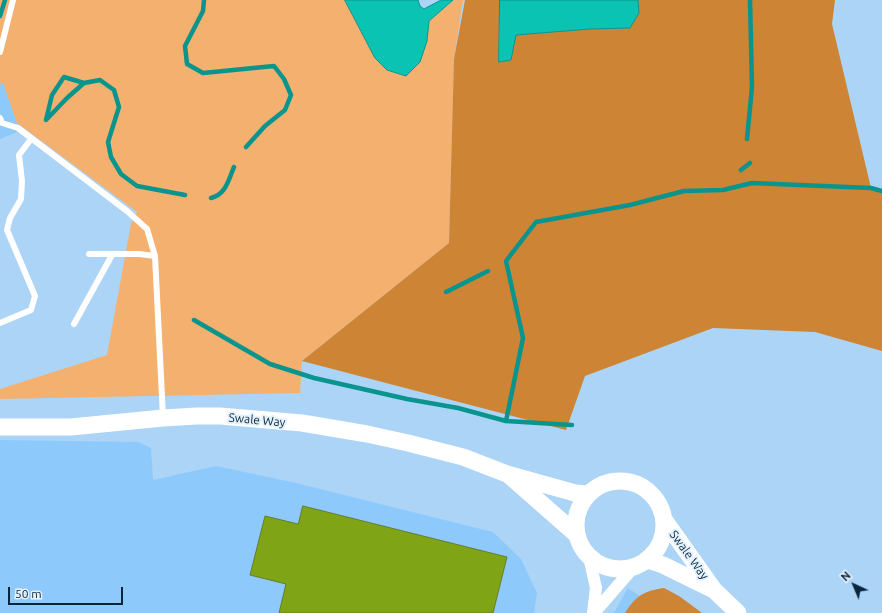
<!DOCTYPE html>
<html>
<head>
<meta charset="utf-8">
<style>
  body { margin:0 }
  #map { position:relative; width:882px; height:613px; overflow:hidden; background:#acd4f6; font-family:Ubuntu,sans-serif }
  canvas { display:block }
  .north { position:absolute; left:834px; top:565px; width:40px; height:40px; -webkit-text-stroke:3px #e4f2fd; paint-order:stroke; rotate:316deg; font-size:11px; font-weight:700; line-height:16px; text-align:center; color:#08253b }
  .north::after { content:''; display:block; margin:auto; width:14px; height:18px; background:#08253b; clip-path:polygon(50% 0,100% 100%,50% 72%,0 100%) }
  .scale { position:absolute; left:8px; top:587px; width:115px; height:18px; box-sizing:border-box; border:2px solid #08253b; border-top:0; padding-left:5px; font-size:12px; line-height:14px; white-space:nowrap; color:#08253b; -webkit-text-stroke:3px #e4f2fd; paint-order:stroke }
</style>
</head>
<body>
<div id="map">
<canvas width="882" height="613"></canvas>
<div class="north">N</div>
<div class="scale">50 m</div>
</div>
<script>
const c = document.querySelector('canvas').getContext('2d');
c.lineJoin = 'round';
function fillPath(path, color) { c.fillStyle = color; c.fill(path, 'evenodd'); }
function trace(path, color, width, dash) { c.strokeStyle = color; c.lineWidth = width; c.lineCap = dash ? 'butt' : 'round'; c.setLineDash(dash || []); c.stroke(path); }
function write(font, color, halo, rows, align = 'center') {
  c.font = font + ' Ubuntu,sans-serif'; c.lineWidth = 4; c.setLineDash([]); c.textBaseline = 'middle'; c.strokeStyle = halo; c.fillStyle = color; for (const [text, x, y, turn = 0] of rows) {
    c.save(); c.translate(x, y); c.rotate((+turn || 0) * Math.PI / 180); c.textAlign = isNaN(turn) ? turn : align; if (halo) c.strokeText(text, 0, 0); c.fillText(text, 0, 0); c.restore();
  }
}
const built = new Path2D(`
  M3 82 20 131 0 139V84Z
  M0 440 138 442 151 448 153 480 216 466 296 483 493 532 521 559 537 593 534 613H0Z
  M628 588 665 613H614Z`);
const green = new Path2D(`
  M0 0H345L429 21 454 0H463L454 59 449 243 302 361 300 393 0 399V389L107 355 131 224 137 212 17 123 3 83 0 84Z`);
const forest = new Path2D(`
  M465 0H500L499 62 511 60 515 35 590 29 630 28 639 13 638 0H835L832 24 871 188 882 191V351L815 332 713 328 585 376 566 430 302 361 449 243 454 59Z
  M664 588 679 596 702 613H625C636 596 643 591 664 588Z`);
const water = new Path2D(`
  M345 0H418L420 6 424 9 441 0H453L429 21 427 41 420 62 406 76 387 70 375 58Z
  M500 0H638L639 13 630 28 590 29 516 35 511 60 499 62Z`);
const stream = new Path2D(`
  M204 0 203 11 185 46 187 64 203 73 274 66 284 79 291 95 285 110 265 126 246 147
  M0 16 5 0
  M84 83 64 77 52 95 46 120 67 98 84 83 100 80 114 90 119 107 108 142 111 157 121 174 137 186 185 195
  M747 139 752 87 750 0
  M741 170 750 163
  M211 198C226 194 228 181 234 167
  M446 292 488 271
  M194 320 270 364 314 378 407 399 458 408 506 421 572 425
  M506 421 523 338 506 261 536 222 630 205 684 191 723 190 752 183 871 188 882 191`);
const building = new Path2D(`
  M303 506 507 557 493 613H279L286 584 250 575 265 516 298 524Z`);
const lane = new Path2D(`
  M0 52 13 0
  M0 118 2 123 18 128 127 211 147 229 155 256 163 417
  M89 254H139L155 256
  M0 323 31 310 35 296 7 230 10 218 21 199 22 181 19 155 31 139
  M74 324 112 255`);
const street = new Path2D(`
  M589 557 596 588 593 613
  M594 613 633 568`);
const secondary = new Path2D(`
  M0 427H71L163 418 197 416H220L302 423 367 434 408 443 463 457 507 474 575 493 588 494
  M510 476 576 534
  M576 525a44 44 0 1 1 88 0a44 44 0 1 1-88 0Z
  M665 521 714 590 738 613
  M648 560 663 565 712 589`);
const streetNames = [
  ["Swale Way",257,420,5],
  ["Swale Way",689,555,54]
];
fillPath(built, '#8ec9fb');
fillPath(green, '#f3b06e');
fillPath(forest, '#cd8435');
fillPath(water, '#0ac3b2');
trace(water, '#09948e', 1);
trace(stream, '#09948e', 4.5);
fillPath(building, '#7fa415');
trace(building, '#657d30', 1);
trace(lane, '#fff', 6);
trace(street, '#fff', 12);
trace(secondary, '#fff', 17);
write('12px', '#08253b', '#e4f2fd', streetNames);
</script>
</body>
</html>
